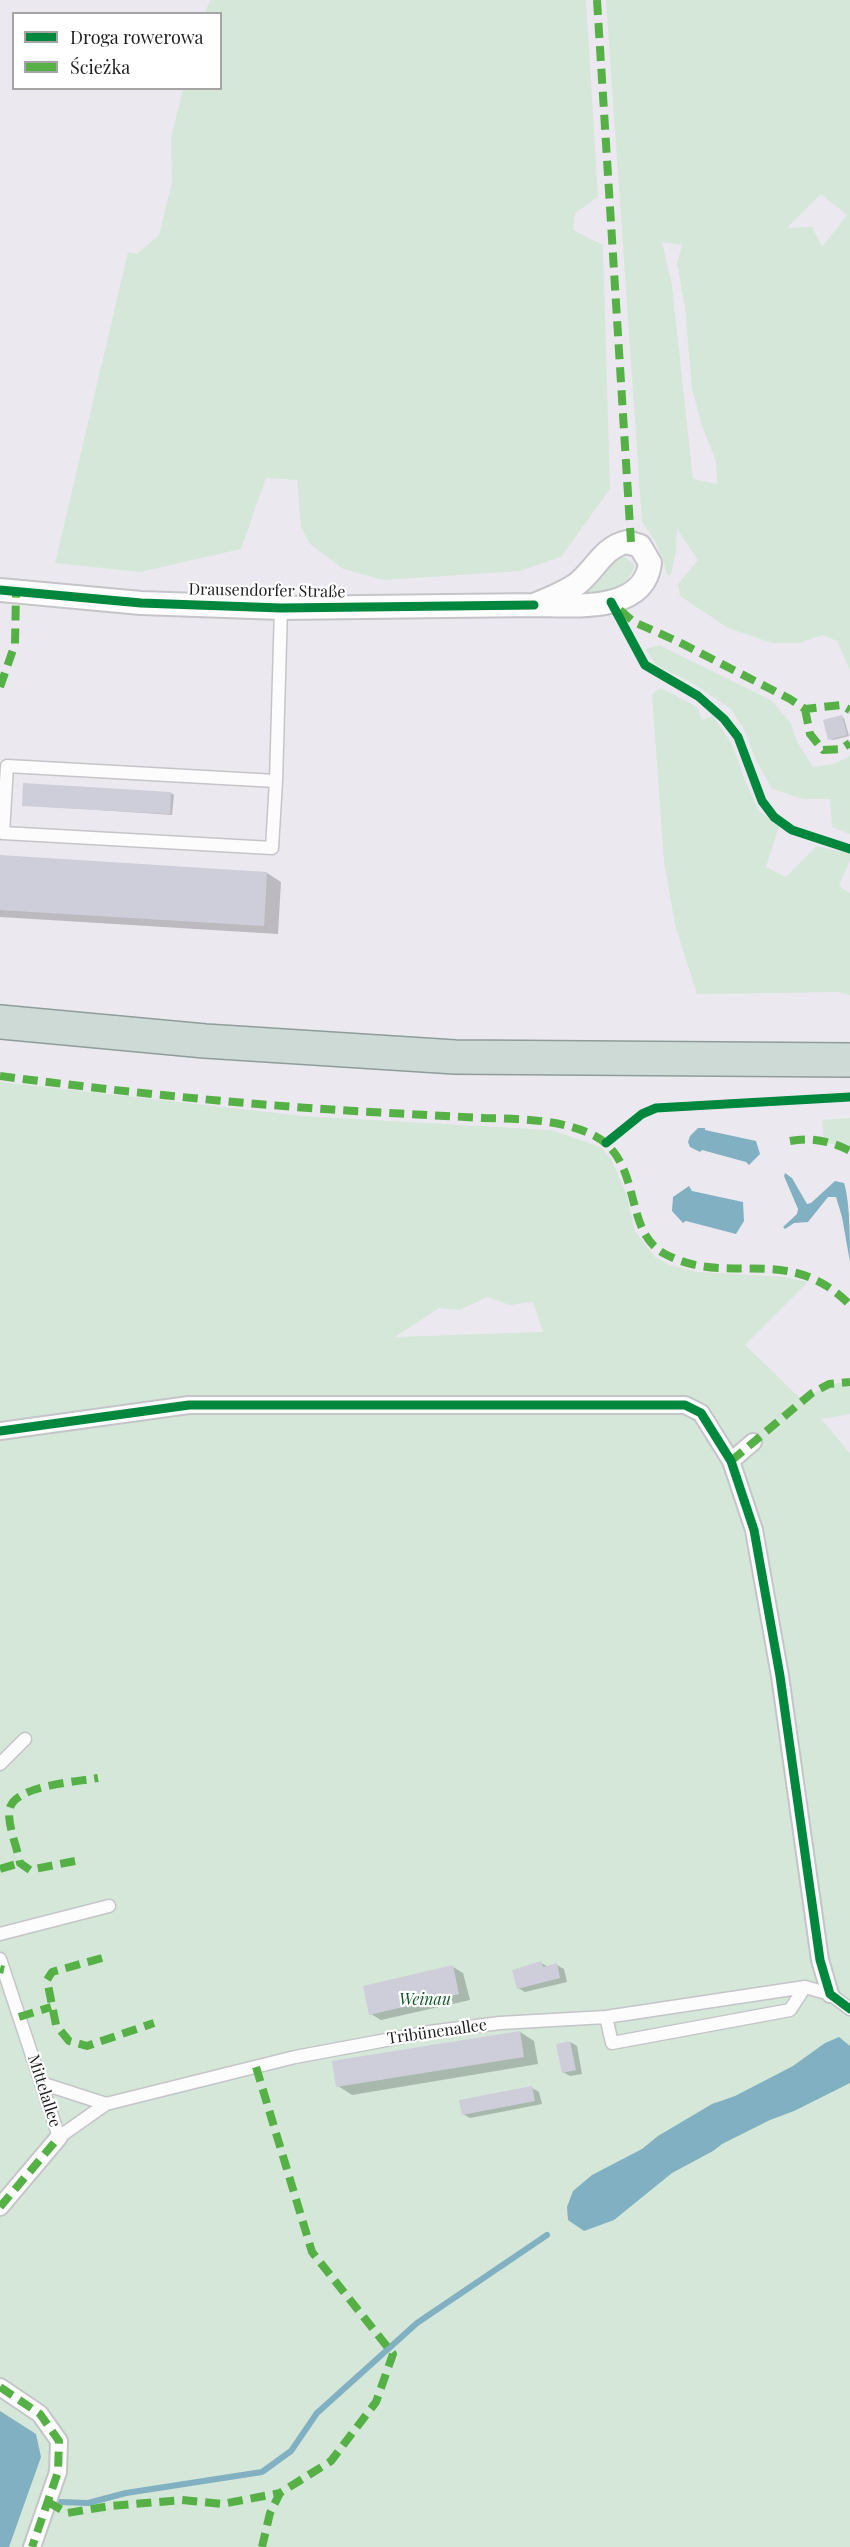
<!DOCTYPE html>
<html>
<head>
<meta charset="utf-8">
<style>
  body { margin:0 }
  #map { position:relative; width:850px; height:2547px; overflow:hidden; background:#ebe9ef; font-family:"Playfair Display",serif }
  canvas { display:block }
  .legend { position:absolute; left:12px; top:12px; width:210px; height:78px; box-sizing:border-box; background:#fff; border:2px solid #a5a5a6; margin:0; padding:8px 10px; list-style:none; font-size:18px; color:#1e1d20 }
  .legend li { display:flex; align-items:center; gap:12px; height:30px }
  .legend b { width:30px; border:2px solid #a5a5a6 }
</style>
</head>
<body>
<div id="map">
<canvas width="850" height="2547"></canvas>
<ul class="legend">
<li><b style="height:8px;background:#00873e"></b>Droga rowerowa</li>
<li><b style="height:8px;background:#55b145"></b>Ścieżka</li>
</ul>
</div>
<script>
const c = document.querySelector('canvas').getContext('2d');
c.lineJoin = 'round';
function fillPath(path, color) { c.fillStyle = color; c.fill(path, 'evenodd'); }
function trace(path, color, width, dash) { c.strokeStyle = color; c.lineWidth = width; c.lineCap = dash ? 'butt' : 'round'; c.setLineDash(dash || []); c.stroke(path); }
function write(font, color, halo, rows, align = 'center') {
  c.font = font + ' "Playfair Display",serif'; c.lineWidth = 4.5; c.setLineDash([]); c.textBaseline = 'middle'; c.strokeStyle = halo; c.fillStyle = color; for (const [text, x, y, turn = 0] of rows) {
    c.save(); c.translate(x, y); c.rotate((+turn || 0) * Math.PI / 180); c.textAlign = isNaN(turn) ? turn : align; if (halo) c.strokeText(text, 0, 0); c.fillText(text, 0, 0); c.restore();
  }
}
const green = new Path2D(`
  M210 0H586L598 197 575 213 573 230 603 245 610 489 561 557 520 571 383 580 343 569 310 544 301 527 297 480 266 478 241 549 140 572 55 563 128 252 137 254 159 235 172 182 171 138 183 89 220 88V14L205 13Z
  M606 0H850V670L837 641 823 635 799 643H772L728 628 680 596 678 584 698 560 677 529 676 551 671 574 667 576C663 555 655 538 642 522ZM821 194 847 215 822 247 812 227 787 228ZM662 242 682 245 677 264 685 307 692 389 702 426 716 461 717 484 693 479 672 286Z
  M621 558H626L634 564C635 583 601 599 586 591V586L616 560Z
  M659 645 771 700 791 723 796 740 813 767 834 764 850 756V834L832 827 830 799H803L772 789 756 760 744 729 731 709 694 684 655 664 646 649Z
  M661 688 697 707 702 720 713 716 732 744 746 783 759 811 779 826 766 867 786 877 817 846 850 854V860L839 886 850 893V995L838 992 697 994 675 925 664 862 652 694Z
  M0 1082 303 1116 551 1130 601 1147 611 1159 626 1193 635 1231 655 1257 670 1265 698 1272 785 1277 808 1282 745 1345 802 1400 829 1384 850 1382V1414L821 1419 850 1453V2547H0ZM487 1297 510 1305 533 1302 543 1332 395 1337 439 1308 460 1310Z
  M850 1118V1151L824 1141 822 1120Z`);
const water = new Path2D(`
  M698 1128H705V1130L756 1141 760 1154 749 1165 746 1162 702 1150 700 1152 690 1147 688 1142 690 1136Z
  M785 1173 792 1178 807 1204 811 1203 835 1181 844 1183C850 1201 850 1241 850 1262L842 1217 836 1197H828L808 1222 794 1223 785 1229 783 1227 797 1214 798 1209 784 1176Z
  M689 1186 692 1191 743 1202 744 1221 736 1234 686 1221 683 1223 672 1211 673 1197Z
  M839 2037 850 2046V2083L794 2111 770 2120 722 2144 713 2151 672 2173 614 2220 584 2231 568 2220 567 2207 573 2191 592 2175 642 2149 658 2136 712 2104 735 2096 793 2066 825 2043Z
  M0 2411 36 2434 41 2457 9 2547H0Z`);
const shadow = new Path2D(`
  M841 716 844 718 849 736 833 740 830 739Z
  M171 793 174 795 172 815 24 805Z
  M0 857 267 873 281 882 278 934 0 917Z
  M541 1963 549 1967 557 1965 564 1969 567 1982 525 1992 518 1988Z
  M453 1967 463 1973 470 2000 381 2020 371 2014Z
  M520 2032 534 2041 538 2064 352 2095 338 2086Z
  M570 2042 577 2046 582 2074 570 2076 563 2072Z
  M532 2088 539 2092 542 2104 470 2118 463 2114Z`);
const stream = new Path2D(`
  M60 2502 88 2503 126 2493 262 2472 291 2451 317 2413 417 2323 547 2235`);
const building = new Path2D(`
  M842 715 847 735 828 740 823 720Z
  M23 783 171 792 170 814 22 806Z
  M0 855 267 872 264 926 0 910Z
  M541 1961 543 1967 557 1963 560 1978 517 1989 512 1970Z
  M453 1965 459 1994 369 2015 363 1986Z
  M520 2031 524 2057 336 2087 332 2061Z
  M570 2041 576 2070 562 2073 556 2044Z
  M532 2086 535 2101 462 2115 459 2100Z`);
const service = new Path2D(`
  M7 766 276 781 272 848 3 833Z
  M276 781 281 608
  M0 1764 25 1739
  M0 1934 109 1906
  M0 1959 59 2137 106 2104 295 2057 429 2032 500 2023 606 2017 805 1987 830 1994 850 2009
  M606 2017 612 2043 790 2010 805 1987
  M41 2083 106 2104`);
const pedestrian = new Path2D(`
  M0 1431 189 1405H685L701 1413 731 1461 754 1530 780 1676 820 1960 830 1994
  M731 1461 753 1442
  M0 2207 59 2137
  M0 2387 40 2414 59 2441 58 2472 32 2547`);
const minor = new Path2D(`
  M627 542 640 546 650 563C644 614 571 605 534 605 549 599 564 593 577 584 595 570 603 547 627 542Z
  M0 590 141 603 281 608 534 605`);
const trunk = new Path2D(`
  M0 1022 205 1041 455 1057 850 1060`);
const quiet = new Path2D(`
  M597 0 631 542
  M620 610 634 622 679 642 790 699 805 709 841 705 850 710
  M0 687 15 644 16 593
  M805 709 810 734 823 750 841 749 850 743
  M0 1076C123 1092 247 1105 371 1112 409 1114 446 1116 484 1118 520 1119 558 1119 591 1134 645 1159 621 1231 665 1254 729 1288 788 1242 850 1305
  M790 1141C811 1137 831 1141 850 1151
  M731 1461 812 1393 829 1384 850 1382
  M75 1861 30 1870 20 1863C17 1847 9 1829 9 1813 9 1785 77 1782 98 1778
  M0 1869 20 1863
  M102 1958 52 1972 47 1980 56 2025 69 2041 87 2046 154 2023
  M0 1969 4 1970
  M19 2017 51 2007
  M256 2067 312 2252 393 2354 376 2402 331 2461 280 2493 270 2513 262 2547
  M0 2207 59 2137
  M0 2387 40 2414 59 2441 58 2472 32 2547
  M48 2502 67 2513 110 2506 182 2500 222 2504 280 2493`);
const cycleway = new Path2D(`
  M0 590 141 603 281 608 534 605
  M611 602 645 665 698 696 724 719 738 737 762 801 774 817 792 830 850 849
  M606 1143 642 1114 656 1108 850 1097
  M0 1431 189 1405H685L701 1413 731 1461 754 1530 780 1676 820 1960 830 1994 850 2009`);
const streetNames = [
  ["Drausendorfer Straße",267,591,1],
  ["Tribünenallee",437,2032,-8],
  ["Mittelallee",44,2091,72]
];
const parkNames = [
  ["Weinau",425,2000]
];
fillPath(green, '#d4e7d8');
fillPath(water, '#81b0c2');
fillPath(shadow, '#0003');
trace(stream, '#81b0c2', 6);
fillPath(building, '#ceceda');
trace(service, '#c5c4c8', 15);
trace(pedestrian, '#c5c4c8', 20);
trace(minor, '#c5c4c8', 26);
trace(trunk, '#8e9d9a', 36);
trace(service, '#fcfcfd', 12);
trace(pedestrian, '#fcfcfd', 16);
trace(minor, '#fcfcfd', 22);
trace(trunk, '#cedad6', 33);
trace(quiet, '#55b145', 8, [15, 8]);
trace(cycleway, '#00873e', 9);
write('16px', '#1e1d20', '#fff', streetNames);
write('italic 16px', '#0f5623', '#fff', parkNames);
</script>
</body>
</html>
